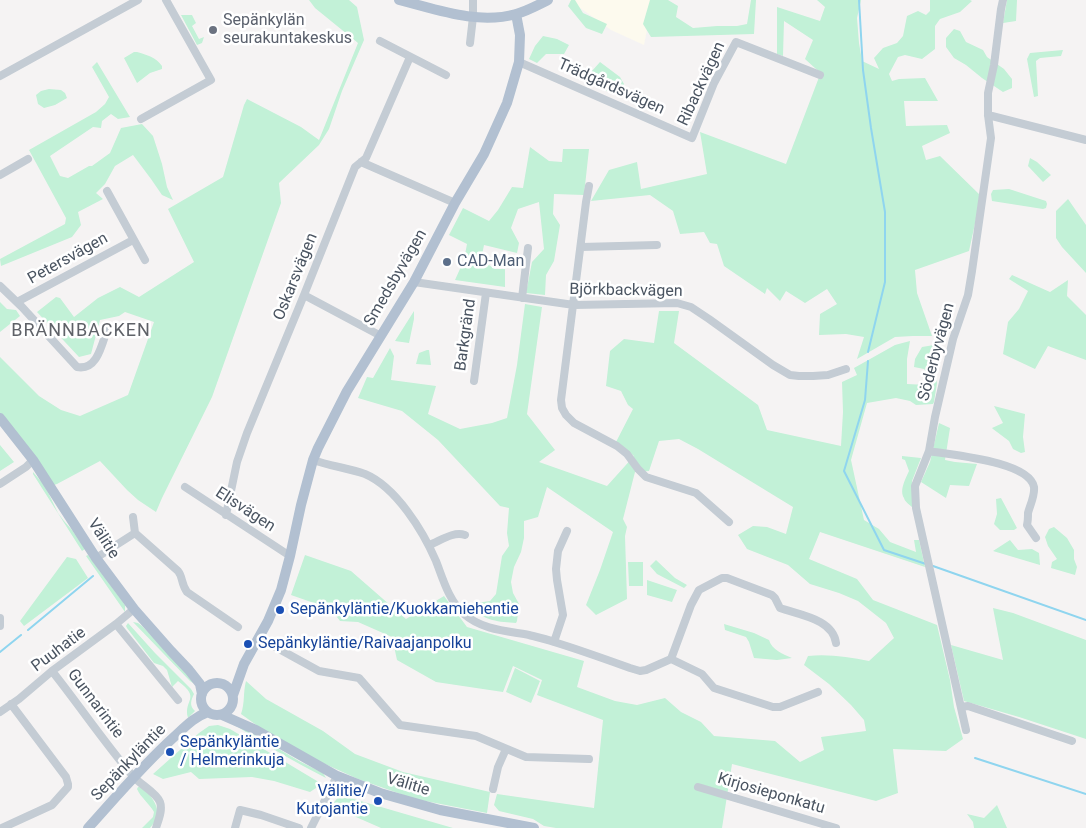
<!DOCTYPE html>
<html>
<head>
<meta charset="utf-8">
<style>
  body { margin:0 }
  canvas { display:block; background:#f5f3f3 }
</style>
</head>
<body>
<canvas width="1086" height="828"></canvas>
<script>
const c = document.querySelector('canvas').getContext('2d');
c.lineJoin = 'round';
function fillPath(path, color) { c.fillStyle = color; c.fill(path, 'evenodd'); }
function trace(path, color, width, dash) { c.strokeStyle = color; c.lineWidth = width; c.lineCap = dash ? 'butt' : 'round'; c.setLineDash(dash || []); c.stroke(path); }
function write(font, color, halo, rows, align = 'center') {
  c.font = font + ' Roboto,sans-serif'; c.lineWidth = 5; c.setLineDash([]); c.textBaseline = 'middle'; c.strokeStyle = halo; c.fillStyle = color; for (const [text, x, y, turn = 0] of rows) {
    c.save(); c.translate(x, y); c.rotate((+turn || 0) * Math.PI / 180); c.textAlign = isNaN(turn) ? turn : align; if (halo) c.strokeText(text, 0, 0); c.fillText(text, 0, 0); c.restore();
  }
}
const commercial = new Path2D(`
  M569 0H651L649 19 644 45 611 30Z`);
const green = new Path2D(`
  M309 0H349L357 7 364 40 342 91 329 129 319 145 279 183 281 203 212 397 162 498 156 512 138 500 127 490 100 461 57 484 54 485 10 424 0 413V357L39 396 61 410 80 416 128 395 154 322 125 312 119 316 100 320 91 354 79 357 37 312 56 297 60 298 74 317 98 298 120 287 139 297 194 262 168 209 223 177 244 105 247 99 301 127 319 140 358 43 315 8Z
  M571 0H575L583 13 607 24 602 34 586 28 568 6Z
  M650 0H668L678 6 676 17 693 28 717 26H737L747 24 751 0H756L754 34 651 37 643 24Z
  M817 0H861L857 18 859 43 862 61 879 69 874 58 883 48 897 43 903 36 907 16 918 11 926 15 930 11V0H970L972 1 960 12 940 19 935 26V49L922 59 905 55 898 57 889 74 892 81 899 79 925 78 938 101H904L906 126 947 125 950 133 922 146 926 160 940 156 981 196 969 251 915 270 917 293 932 336H913L895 337 857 359 864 337 846 334 819 335 820 314 837 304 827 289 805 303 786 291 780 301 767 288 765 294 724 266 717 244 710 243 704 232 680 234 673 211 650 195 591 201 609 170 637 162 641 189 707 174 700 132 786 164 821 72 816 69 805 59 813 40 784 21 783 56 777 54V7L820 21 825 7Z
  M1007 0H1017L1016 21 1003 23Z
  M181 15H192L196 23 192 26 199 39 204 37 202 43 197 45Z
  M954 29 960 31 966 42 983 50 987 57 1004 69 1012 79V88L1003 92 982 78 966 65 954 58 946 47V38Z
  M543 36 557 39 569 45 564 54H546L537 63 529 59 535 46Z
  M1063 50 1061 56 1040 58 1036 61 1038 96 1034 97 1027 59 1030 53Z
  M134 52H137C147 55 156 57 162 66V69L150 73 137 83 124 58Z
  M97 62 130 117 118 119 111 114 102 121 101 128 93 127 50 156 60 176 68 178 89 166H92L110 153 121 128 142 124 153 136 162 164 167 187 173 200 162 195 151 179 133 155 115 166 105 184 96 193 103 199 78 212 81 225 72 237 1 266 0 259 65 224 66 218 29 150 96 112 105 104 109 97 92 67Z
  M600 62 620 77 624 84 619 96 583 81Z
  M49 89 61 90 65 93 67 98 55 105 44 108 38 104 36 95 41 91Z
  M530 147 549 161 562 162 563 149H589L584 195 554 194 553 214 560 225 554 261 546 275 545 295 526 293 532 262 544 249 539 202 518 209 511 228 519 243 517 253 484 245 481 260 495 269H505V287L455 280 464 260 467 244 449 235 463 208 489 221 498 210 512 187 523 188Z
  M1030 158 1037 162 1051 175 1043 182 1028 166Z
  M1009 189 1046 201 1047 204 1046 208 1043 209 992 201 991 194 993 190Z
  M1068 199 1086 225V273L1062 247 1056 238V211Z
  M1012 275 1050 292 1068 280 1067 296 1086 315V360L1048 346 1035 369 1003 354 1008 322 1019 309 1028 291 1009 279Z
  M0 302 7 309 16 310 20 316 0 332Z
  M525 304 542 307 527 414 555 450 539 462 607 486 634 456 616 442 633 409 628 405 621 391 606 386 610 351 624 339 654 343 659 311H679L674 343 758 405 767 430 841 446 843 412 842 382 857 375 854 368 895 345 910 341 907 359V384L927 385 929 375 924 369 914 367 915 359 922 347 934 345 933 369 937 383 934 402 933 404 916 405 910 401 896 398 867 403 851 460 864 520 879 529 890 542 916 552 914 540H919L925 567 820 532 809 559 857 579 873 600 937 625 950 680 954 707 963 739 946 751 893 749 898 793 876 801 732 764 722 828H556L544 826 533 819 499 811 494 805 497 794 594 808 603 720 537 695 542 680 513 666 503 692 436 682 397 660 392 637 358 622 340 621 331 609 291 595 305 555 351 571 406 619 444 596 467 627 584 661 577 687 615 701 637 705 665 698 681 712 701 722 714 736 775 741 800 762 824 750 821 737 866 731 864 720 851 705 829 684 804 665 808 656C829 654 849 657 869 661L894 638 886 623 858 601 839 593 810 584 788 565 747 549 738 535 753 526 767 527 786 534 793 507 698 449 679 439 659 441 649 471 635 472 623 519 627 527 625 536 627 599 596 615 586 605 600 570 613 532 547 487 538 517 524 521V538L521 552 514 567 511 582 513 593 519 604 517 621 516 623C500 622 483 621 472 607L477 603 490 601 496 594 502 556 509 546 507 533 509 508 500 506 438 440 402 411 358 398 367 377 373 378 390 348 394 356 391 380 436 386 428 414 460 429 492 423 507 418 517 365Z
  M414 311V319L409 343 395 341Z
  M427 350H429L431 365 416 364 419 353Z
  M994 406 1025 414 1023 437 1025 452 1021 453 1013 449 1009 441 993 429 992 428 1003 423Z
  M939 423 950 428 945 460 955 462 977 464 969 486 950 485 946 498 921 482 930 462Z
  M0 445 14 462 0 471Z
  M902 456 921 458 912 481V507C909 504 905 502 904 498 899 490 906 478 909 471L905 460 902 459Z
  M33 472 45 486 58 513 64 521 72 530 85 549 82 551 33 474Z
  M1001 498 1017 528 1014 530H1000L994 524 997 514 996 499Z
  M1054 527 1067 538 1074 550V559L1077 567 1075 575 1051 568 1052 562 1057 559 1048 546 1045 537 1049 529Z
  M1010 540 1018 550 1032 549 1039 553 1040 565 993 551Z
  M88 555 125 605V612L86 556Z
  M67 557 76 559 88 578 24 626 20 621Z
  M656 560 675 578 687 585 684 588 657 574 650 566Z
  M628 562H643V586H629Z
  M647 580 677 590 672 602 647 595Z
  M993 608 1013 613 1086 640V739L1019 717 964 701 951 645 1003 660Z
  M133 622 138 623 142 626 196 683H193L190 681Z
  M128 623 155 653 191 689 194 694C191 700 189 706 195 711L188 718C183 699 202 699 178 681L172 687 167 670 163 666 154 663 127 628 126 626Z
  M724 624 754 633 769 640C772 650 783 654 792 658L777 660 754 658 749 642 746 637 725 630Z
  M515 668 540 681 531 703 506 692Z
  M246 681 266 699 323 731 355 754 403 772 490 792 487 813 415 799 358 779 303 754 259 727 241 714C245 703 243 692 246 681Z
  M234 722 299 761 323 773 326 778C294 762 263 743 233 724Z
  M218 725 230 729 322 784 310 792 274 781 252 777 199 779 191 772 163 779 153 774 199 733 209 726Z
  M142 786C154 800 165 811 150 828H142L153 817 154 812C149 803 141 798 137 789L138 787Z
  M340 795 453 828H381L331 806Z
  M997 805 1007 828H974L973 822 967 814 984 818Z`);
const stream = new Path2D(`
  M859 0 863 70 871 128 885 212V282L868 352
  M868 361 865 400 844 471 884 550 926 564
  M933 566 1086 620
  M28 630 93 576
  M0 652 21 635
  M975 758 1086 794`);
const minor = new Path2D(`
  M380 41 446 75
  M470 43 473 17V0
  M519 62 692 138 714 83 736 42 820 75
  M0 76 138 0
  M988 115 1086 140
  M141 119 211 80 166 0
  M361 162 455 203
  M0 175 28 159
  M589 186 586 202 561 400 562 408 566 415 574 423 617 446 627 454 638 469 646 477 696 493 729 522
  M107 191 145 260
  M581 247 657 245
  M414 282 574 305 677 303 691 307 709 319 773 365 790 375 799 376H813L828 375 846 369
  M0 286 22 307 77 367C98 371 102 343 108 327
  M304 295 381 336
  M522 298 528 248
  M17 302 133 240
  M474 381 486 293
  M929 451C950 455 1029 461 1034 487 1035 496 1030 505 1028 513 1028 517 1028 521 1027 525L1036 538
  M313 460C330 466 348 468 365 474 396 487 423 531 436 561 443 579 449 601 464 614 482 630 507 631 529 635 537 637 546 639 554 642 580 650 605 659 630 668L640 671 646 670 671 659 702 674 714 688 773 707H780L818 692
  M0 484 26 467 33 460
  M185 487 290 556
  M226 515 237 462 247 433 304 295 355 167 366 158 410 57
  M133 517 135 533
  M429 545C440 541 453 531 465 535
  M96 558 135 533 178 571C183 577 181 584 187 592L238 627
  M0 618V626
  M116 624 178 700
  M259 638 319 671 359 678 400 725 476 736 526 757 589 759
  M554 642 563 615 557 580 556 569 558 551 567 531
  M671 659 691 605 699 590 722 578H727L772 595 775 598 780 608C800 615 833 619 836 643
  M52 671C79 705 104 742 132 775 139 784 156 792 160 802 163 810 158 821 156 828
  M961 707 968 706 1072 741
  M0 712 19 699 52 671 116 624 134 609
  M966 730 916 508 915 486 929 451 935 417 953 339 968 295 972 271 991 138 988 115V93L994 65 1001 9 1003 0
  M698 787 836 828
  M493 789 498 767 506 749
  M2 828 52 805 68 787V784L66 777 11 704
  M235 828 240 810 261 815 299 828
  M311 828 337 776`);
const major = new Path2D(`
  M399 0C436 9 477 25 516 14 527 11 538 5 548 0
  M0 418 33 460 96 558 134 609 171 651 189 670 200 684 202 694
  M201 699a16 16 0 1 1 32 0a16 16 0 1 1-32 0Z
  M233 695 244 664 268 621 281 590 290 556 301 505 313 460 318 448 347 391 414 282 455 203 484 154 507 103 519 62 520 35 516 14
  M222 715 256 730 337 776 380 793 440 810 534 828
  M88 828C116 797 143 765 174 737 185 727 194 717 208 712`);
const markers = [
  [213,30,5,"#6b7280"],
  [447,262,5,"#5c6f8a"],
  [280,610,5,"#1a4fb4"],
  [248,644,5,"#1a4fb4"],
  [170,752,5,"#1a4fb4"],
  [378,801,5,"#1a4fb4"]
];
const worshipNames = [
  ["Sepänkylän",223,21],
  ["seurakuntakeskus",223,39]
];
const streetNames = [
  ["Ribackvägen",702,84,-65],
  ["Trädgårdsvägen",611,87,24],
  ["Petersvägen",68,259,-29],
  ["Oskarsvägen",296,277,-68],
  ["Smedsbyvägen",396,278,-60],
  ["Björkbackvägen",626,291,1],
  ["Barkgränd",466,335,-82],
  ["Söderbyvägen",937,352,-75],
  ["Elisvägen",245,510,33],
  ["Välitie",103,539,57],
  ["Puuhatie",59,650,-37],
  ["Gunnarintie",95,704,53],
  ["Sepänkyläntie",129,763,-46],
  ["Välitie",408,785,17],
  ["Kirjosieponkatu",771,794,16]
];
const serviceNames = [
  ["CAD-Man",457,262]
];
const transitNames = [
  ["Sepänkyläntie/Kuokkamiehentie",290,610],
  ["Sepänkyläntie/Raivaajanpolku",258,644],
  ["Sepänkyläntie",180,743],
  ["/ Helmerinkuja",180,761],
  ["Välitie/",368,792,"right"],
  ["Kutojantie",368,810,"right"]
];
const neighbourhoodNames = [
  ["BRÄNNBACKEN",81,331]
];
fillPath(commercial, '#fdfaee');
fillPath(green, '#c2f1d7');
trace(stream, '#8fd5ef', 2);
trace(minor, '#c4ccd4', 8);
trace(major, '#b2c0d1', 10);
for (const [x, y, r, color] of markers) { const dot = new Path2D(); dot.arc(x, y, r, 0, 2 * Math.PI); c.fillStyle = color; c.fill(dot); trace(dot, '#fff', 2); }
write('16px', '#5b616d', '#fff', worshipNames, 'left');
write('16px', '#4a5461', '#fff', streetNames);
write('16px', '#4e5e75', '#fff', serviceNames, 'left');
write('16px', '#164399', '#fff', transitNames, 'left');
c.letterSpacing = '1px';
write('18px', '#5f6268', '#fff', neighbourhoodNames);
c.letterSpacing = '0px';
</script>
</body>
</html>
